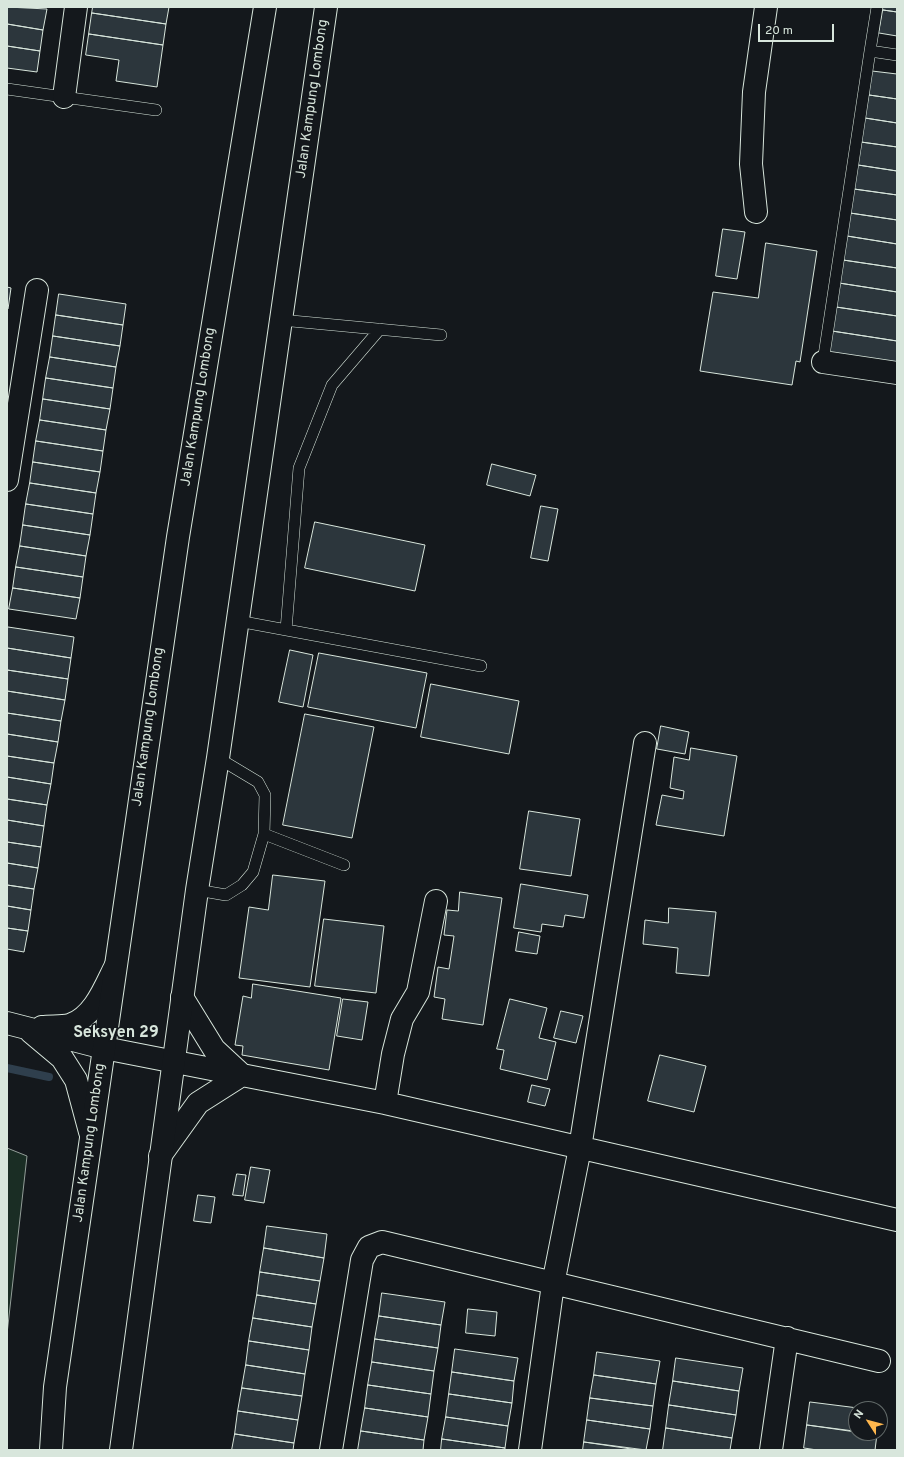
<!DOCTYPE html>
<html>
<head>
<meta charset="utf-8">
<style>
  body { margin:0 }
  #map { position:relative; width:904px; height:1457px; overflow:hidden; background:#14181c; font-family:Overpass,sans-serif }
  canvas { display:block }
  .frame { position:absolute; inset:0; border:8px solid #d8e6dc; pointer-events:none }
  .north { position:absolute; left:848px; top:1401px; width:40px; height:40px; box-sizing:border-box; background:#14181c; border:1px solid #626a69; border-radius:50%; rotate:306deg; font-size:11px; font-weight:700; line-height:16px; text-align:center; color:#d8e6dc }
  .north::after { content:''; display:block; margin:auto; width:14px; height:18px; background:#ffb74d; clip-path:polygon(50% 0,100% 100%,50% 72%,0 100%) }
  .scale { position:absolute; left:758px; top:24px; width:76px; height:18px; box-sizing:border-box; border:2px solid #d8e6dc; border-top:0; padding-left:5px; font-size:12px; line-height:14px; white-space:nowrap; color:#d8e6dc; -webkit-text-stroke:3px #14181c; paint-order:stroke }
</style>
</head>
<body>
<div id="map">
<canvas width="904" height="1457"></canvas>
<div class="frame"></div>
<div class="north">N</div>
<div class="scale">20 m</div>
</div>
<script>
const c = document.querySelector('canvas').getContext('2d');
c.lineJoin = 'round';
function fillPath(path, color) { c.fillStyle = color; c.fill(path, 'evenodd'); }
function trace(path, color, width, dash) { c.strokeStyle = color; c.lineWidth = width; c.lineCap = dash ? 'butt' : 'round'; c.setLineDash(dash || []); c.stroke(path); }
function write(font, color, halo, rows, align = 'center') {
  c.font = font + ' Overpass,sans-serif'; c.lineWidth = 3; c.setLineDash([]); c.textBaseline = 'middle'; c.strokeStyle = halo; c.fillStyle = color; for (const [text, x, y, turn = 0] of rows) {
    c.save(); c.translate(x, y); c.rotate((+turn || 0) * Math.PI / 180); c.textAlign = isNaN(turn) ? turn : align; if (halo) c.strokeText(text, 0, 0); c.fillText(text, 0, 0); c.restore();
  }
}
const green = new Path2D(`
  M7 1148 27 1156 7 1334Z`);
const stream = new Path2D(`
  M7 1068 49 1077`);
const building = new Path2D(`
  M7 7 47 9 43 30 7 24Z
  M93 7H169L166 24 92 13Z
  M883 7H897V12L883 10Z
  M883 10 897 12V36L879 33Z
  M92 13 166 24 163 45 89 34Z
  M7 24 43 30 40 51 7 46Z
  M89 34 163 45 157 87 116 81 119 60 86 55Z
  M7 46 40 51 37 72 7 68Z
  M872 71 897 74V99L869 95Z
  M869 95 897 99V123L865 118Z
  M865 118 897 123V147L861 142Z
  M861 142 897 147V171L858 165Z
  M858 165 897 171V195L854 189Z
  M854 189 897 195V220L850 213Z
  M850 213 897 220V244L847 236Z
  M723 229 745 232 737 279 716 276Z
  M847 236 897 244V268L843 260Z
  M766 243 817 251 800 362 796 361 792 385 700 371 713 292 758 298Z
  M843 260 897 268V292L839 283Z
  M839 283 897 292V316L836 307Z
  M7 287 11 288 8 309H7Z
  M59 294 126 304 123 325 56 315Z
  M836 307 897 316V341L832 331Z
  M56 315 123 325 120 346 53 336Z
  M832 331 897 341V365L828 354Z
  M53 336 120 346 116 367 50 357Z
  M50 357 116 367 113 388 46 378Z
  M46 378 113 388 110 409 43 399Z
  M43 399 110 409 106 430 40 420Z
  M40 420 106 430 103 451 36 441Z
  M36 441 103 451 100 472 33 462Z
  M33 462 100 472 96 493 30 483Z
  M492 464 536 475 530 496 487 485Z
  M30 483 96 493 93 514 26 504Z
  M26 504 93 514 90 535 23 525Z
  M541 506 558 509 548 561 531 558Z
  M315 522 425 545 415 591 305 568Z
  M23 525 90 535 86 556 20 546Z
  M20 546 86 556 83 577 16 567Z
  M16 567 83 577 80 598 13 588Z
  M13 588 80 598 76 619 9 609Z
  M8 627 74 637 71 658 7 648Z
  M7 648 71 658 68 679 7 670Z
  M290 650 313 655 303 707 279 702Z
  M319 653 427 673 416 728 308 707Z
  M7 670 68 679 65 700 7 691Z
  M431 684 519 701 509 754 421 737Z
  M7 691 65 700 61 721 7 713Z
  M7 713 61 721 58 742 7 734Z
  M305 714 374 727 352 838 283 825Z
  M661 726 689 732 685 754 657 749Z
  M7 734 58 742 54 763 7 756Z
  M691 748 737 756 724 836 656 825 662 795 683 799 684 791 670 788 674 757 689 760Z
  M7 756 54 763 51 784 7 777Z
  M7 777 51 784 47 805 7 799Z
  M7 799 47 805 44 826 7 820Z
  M529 811 580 819 571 876 520 869Z
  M7 820 44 826 41 847 7 842Z
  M7 842 41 847 38 868 7 863Z
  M7 863 38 868 34 889 7 885Z
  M273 875 325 881 310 987 239 978 249 907 268 910Z
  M521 884 588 895 584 918 565 915 563 927 542 924 541 932 514 928Z
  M7 885 34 889 31 910 7 906Z
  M460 892 502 898 483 1025 442 1019 445 999 434 997 438 967 449 969 454 936 444 935 447 910 458 911Z
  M7 906 31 910 28 931 7 928Z
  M669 908 716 912 709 976 676 973 678 948 643 944 645 920 668 923Z
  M324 919 384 926 376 993 315 986Z
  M7 928 28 931 24 952 7 949Z
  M519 932 540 936 537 954 516 951Z
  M253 984 341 998 329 1070 242 1055 243 1046 235 1045 243 996 251 998Z
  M343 999 368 1002 362 1040 337 1036Z
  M510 999 547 1008 539 1038 556 1042 547 1080 500 1069 504 1050 497 1049Z
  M561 1011 583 1016 576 1043 554 1038Z
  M660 1055 706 1066 694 1112 648 1101Z
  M532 1085 550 1089 545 1106 528 1102Z
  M251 1167 270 1170 264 1203 245 1200Z
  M237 1174 246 1175 243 1196 233 1195Z
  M198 1195 215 1197 211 1223 194 1221Z
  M267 1226 327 1234 324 1258 264 1248Z
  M264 1248 324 1258 320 1281 260 1272Z
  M260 1272 320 1281 316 1304 257 1295Z
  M382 1293 445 1302 441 1325 379 1316Z
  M257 1295 316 1304 312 1327 253 1318Z
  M468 1309 497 1312 495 1336 466 1333Z
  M379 1316 441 1325 438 1348 375 1339Z
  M253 1318 312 1327 309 1350 249 1341Z
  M375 1339 438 1348 434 1371 372 1362Z
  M249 1341 309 1350 305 1374 246 1365Z
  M455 1349 518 1358 514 1381 452 1372Z
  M597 1352 660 1361 656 1384 594 1375Z
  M676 1358 743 1368 739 1391 673 1381Z
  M372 1362 434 1371 431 1394 368 1385Z
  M246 1365 305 1374 302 1396 242 1388Z
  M452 1372 514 1381 512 1403 449 1394Z
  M594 1375 656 1384 653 1406 590 1398Z
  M673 1381 739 1391 736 1415 669 1405Z
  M368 1385 431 1394 428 1417 365 1408Z
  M242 1388 302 1396 298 1420 238 1411Z
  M449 1394 512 1403 508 1426 446 1417Z
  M590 1398 653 1406 650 1429 587 1420Z
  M810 1402 866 1409H856V1432L807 1425Z
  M669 1405 736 1415 732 1438 666 1428Z
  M365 1408 428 1417 424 1440 361 1431Z
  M238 1411 298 1420 294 1443 235 1434Z
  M446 1417 508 1426 505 1448 442 1439Z
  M587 1420 650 1429 646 1450 584 1442Z
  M807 1425 877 1434 875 1450H817L804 1448Z
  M666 1428 732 1438 730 1450H663Z
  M361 1431 424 1440 423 1450H358Z
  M235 1434 294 1443 293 1450H232Z
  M442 1439 505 1448V1450H441Z
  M584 1442 638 1450H583Z`);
const lane = new Path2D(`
  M877 7 870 51 897 55
  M7 89 156 110
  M281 320 441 335
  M823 362 870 51
  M238 621 481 666
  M286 630 299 468 332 385 380 329
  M264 834 344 865
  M197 890 226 895 242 885 253 872 264 834 265 795 258 782 218 758`);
const street = new Path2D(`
  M64 97 76 7
  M756 212 751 164 754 92 766 7
  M823 362 897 373
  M7 480 37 290
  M182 997 214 1049 242 1075
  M7 1023 104 1048 385 1103 897 1220
  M42 1027C51 1026 62 1027 70 1025 94 1017 105 987 115 967
  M31 1032 62 1058 76 1080 90 1132
  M385 1103 393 1054 402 1019 418 992 436 901
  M160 1156 198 1103 242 1075
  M331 1450 362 1260 369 1247 382 1242 879 1361
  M530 1450 553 1284 580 1148 645 743
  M771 1450 787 1338`);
const secondary = new Path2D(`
  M51 1450 55 1387 178 537 265 7
  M121 1450 197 890 218 758 326 7`);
const streetNames = [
  ["Jalan Kampung Lombong",313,99,-82],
  ["Jalan Kampung Lombong",199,407,-81],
  ["Jalan Kampung Lombong",149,727,-82],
  ["Jalan Kampung Lombong",90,1143,-82]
];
const quarterNames = [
  ["Seksyen 29",116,1034]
];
fillPath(green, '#1a2d24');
trace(green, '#939e99', 1);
trace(stream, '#2f3f4d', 8);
fillPath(building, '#2c363c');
trace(building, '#d8e6dc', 1);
trace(lane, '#d8e6dc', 12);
trace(street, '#d8e6dc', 24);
trace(secondary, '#d8e6dc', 24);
trace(lane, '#14181c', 11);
trace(street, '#14181c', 22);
trace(secondary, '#14181c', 22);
write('14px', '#d8e6dc', '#14181c', streetNames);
write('bold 16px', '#d8e6dc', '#14181c', quarterNames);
</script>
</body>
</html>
